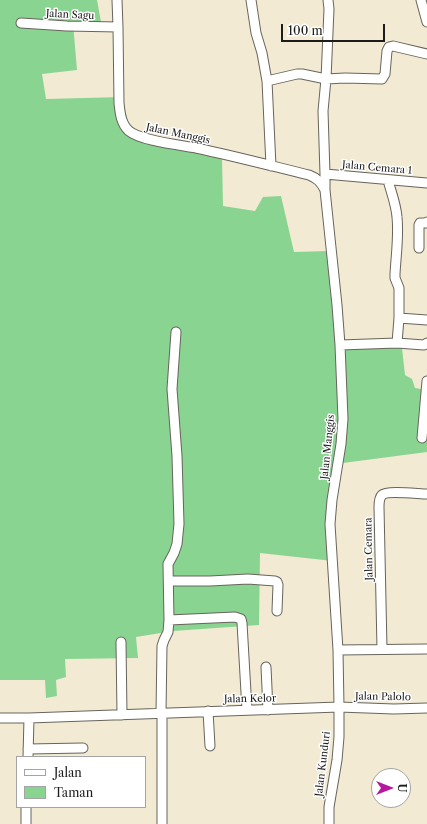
<!DOCTYPE html>
<html>
<head>
<meta charset="utf-8">
<style>
  body { margin:0 }
  #map { position:relative; width:427px; height:824px; overflow:hidden; background:#f2ead3; font-family:"Libre Caslon Text",serif }
  canvas { display:block }
  .legend { position:absolute; left:16px; top:756px; width:130px; height:52px; box-sizing:border-box; background:#fff; border:1px solid #a4a4a4; margin:0; padding:5px 7px; list-style:none; font-size:12px; color:#1c1c1c }
  .legend li { display:flex; align-items:center; gap:8px; height:20px }
  .legend b { width:20px; border:1px solid #a4a4a4 }
  .north { position:absolute; left:371px; top:768px; width:40px; height:40px; box-sizing:border-box; background:#fff; border:1px solid #a4a4a4; border-radius:50%; rotate:90deg; font-size:11px; font-weight:700; line-height:16px; text-align:center; color:#1c1c1c }
  .north::after { content:''; display:block; margin:auto; width:14px; height:18px; background:#b5179e; clip-path:polygon(50% 0,100% 100%,50% 72%,0 100%) }
  .scale { position:absolute; left:281px; top:24px; width:104px; height:18px; box-sizing:border-box; border:2px solid #1c1c1c; border-top:0; padding-left:5px; font-size:12px; line-height:14px; white-space:nowrap; color:#1c1c1c; -webkit-text-stroke:3px #fff; paint-order:stroke }
</style>
</head>
<body>
<div id="map">
<canvas width="427" height="824"></canvas>
<ul class="legend">
<li><b style="height:5px;background:#fff"></b>Jalan</li>
<li><b style="height:11px;background:#8ad491"></b>Taman</li>
</ul>
<div class="north">U</div>
<div class="scale">100 m</div>
</div>
<script>
const c = document.querySelector('canvas').getContext('2d');
c.lineJoin = 'round';
function fillPath(path, color) { c.fillStyle = color; c.fill(path, 'evenodd'); }
function trace(path, color, width, dash) { c.strokeStyle = color; c.lineWidth = width; c.lineCap = dash ? 'butt' : 'round'; c.setLineDash(dash || []); c.stroke(path); }
function write(font, color, halo, rows, align = 'center') {
  c.font = font + ' "Libre Caslon Text",serif'; c.lineWidth = 3; c.setLineDash([]); c.textBaseline = 'middle'; c.strokeStyle = halo; c.fillStyle = color; for (const [text, x, y, turn = 0] of rows) {
    c.save(); c.translate(x, y); c.rotate((+turn || 0) * Math.PI / 180); c.textAlign = isNaN(turn) ? turn : align; if (halo) c.strokeText(text, 0, 0); c.fillText(text, 0, 0); c.restore();
  }
}
const green = new Path2D(`
  M0 0H97L101 22 73 23 77 70 42 74 46 99 122 97 128 122 148 143 222 156 223 206 255 211 263 197 281 196 294 252 329 251 339 278 341 343 401 339 405 375 412 379 415 388 427 390V452L343 463 335 479 333 561 260 553 259 625 173 631 136 637 138 658 65 659 66 677 56 680 57 696 46 698 45 680H0Z`);
const minor = new Path2D(`
  M117 0 118 27 119 103C120 113 121 124 129 131 141 141 180 145 196 148 234 156 272 166 309 175 317 178 321 182 325 190
  M251 0 256 33 262 53 267 81 271 166
  M328 0 329 9 326 79 323 111 325 174V190L337 305 340 345 343 419 341 444 332 500 330 524 338 650 339 707V737L337 760 329 807V824
  M421 0 427 22
  M21 23 67 26 118 27
  M267 81 297 74H302L326 79 345 78 382 79 385 74 387 51 389 47 393 46 427 54
  M325 174 427 183
  M388 180C391 192 396 204 397 217 399 236 396 255 395 274V278L399 288V318L427 320
  M419 248V225L420 223H426L427 222
  M397 343 399 318
  M340 345 397 343 424 345 427 343
  M422 438 427 381
  M169 581H210L248 579 275 581 277 582 278 585 277 611
  M169 620 235 617 241 619 242 623 247 710
  M121 642 122 715
  M382 649 379 507C379 503 379 498 382 495 387 490 419 494 427 494
  M338 650 427 649
  M266 667 268 710
  M208 711 210 746
  M161 713 162 646 164 640 168 632 169 620 168 564 174 553 177 544 179 524 177 456 172 389 176 332
  M162 713V824
  M0 718H29L339 707 394 709 427 708
  M28 749 83 748
  M28 757 29 718
  M26 824V807`);
const streetNames = [
  ["Jalan Sagu",70,15,3],
  ["Jalan Manggis",178,134,12],
  ["Jalan Cemara 1",377,168,5],
  ["Jalan Manggis",328,447,-84],
  ["Jalan Cemara",369,549,-91],
  ["Jalan Palolo",383,697,1],
  ["Jalan Kelor",250,699,-1],
  ["Jalan Kunduri",323,764,-83]
];
fillPath(green, '#8ad491');
trace(minor, '#67645c', 11);
trace(minor, '#fff', 9);
write('10px', '#1c1c1c', '#fff', streetNames);
</script>
</body>
</html>
